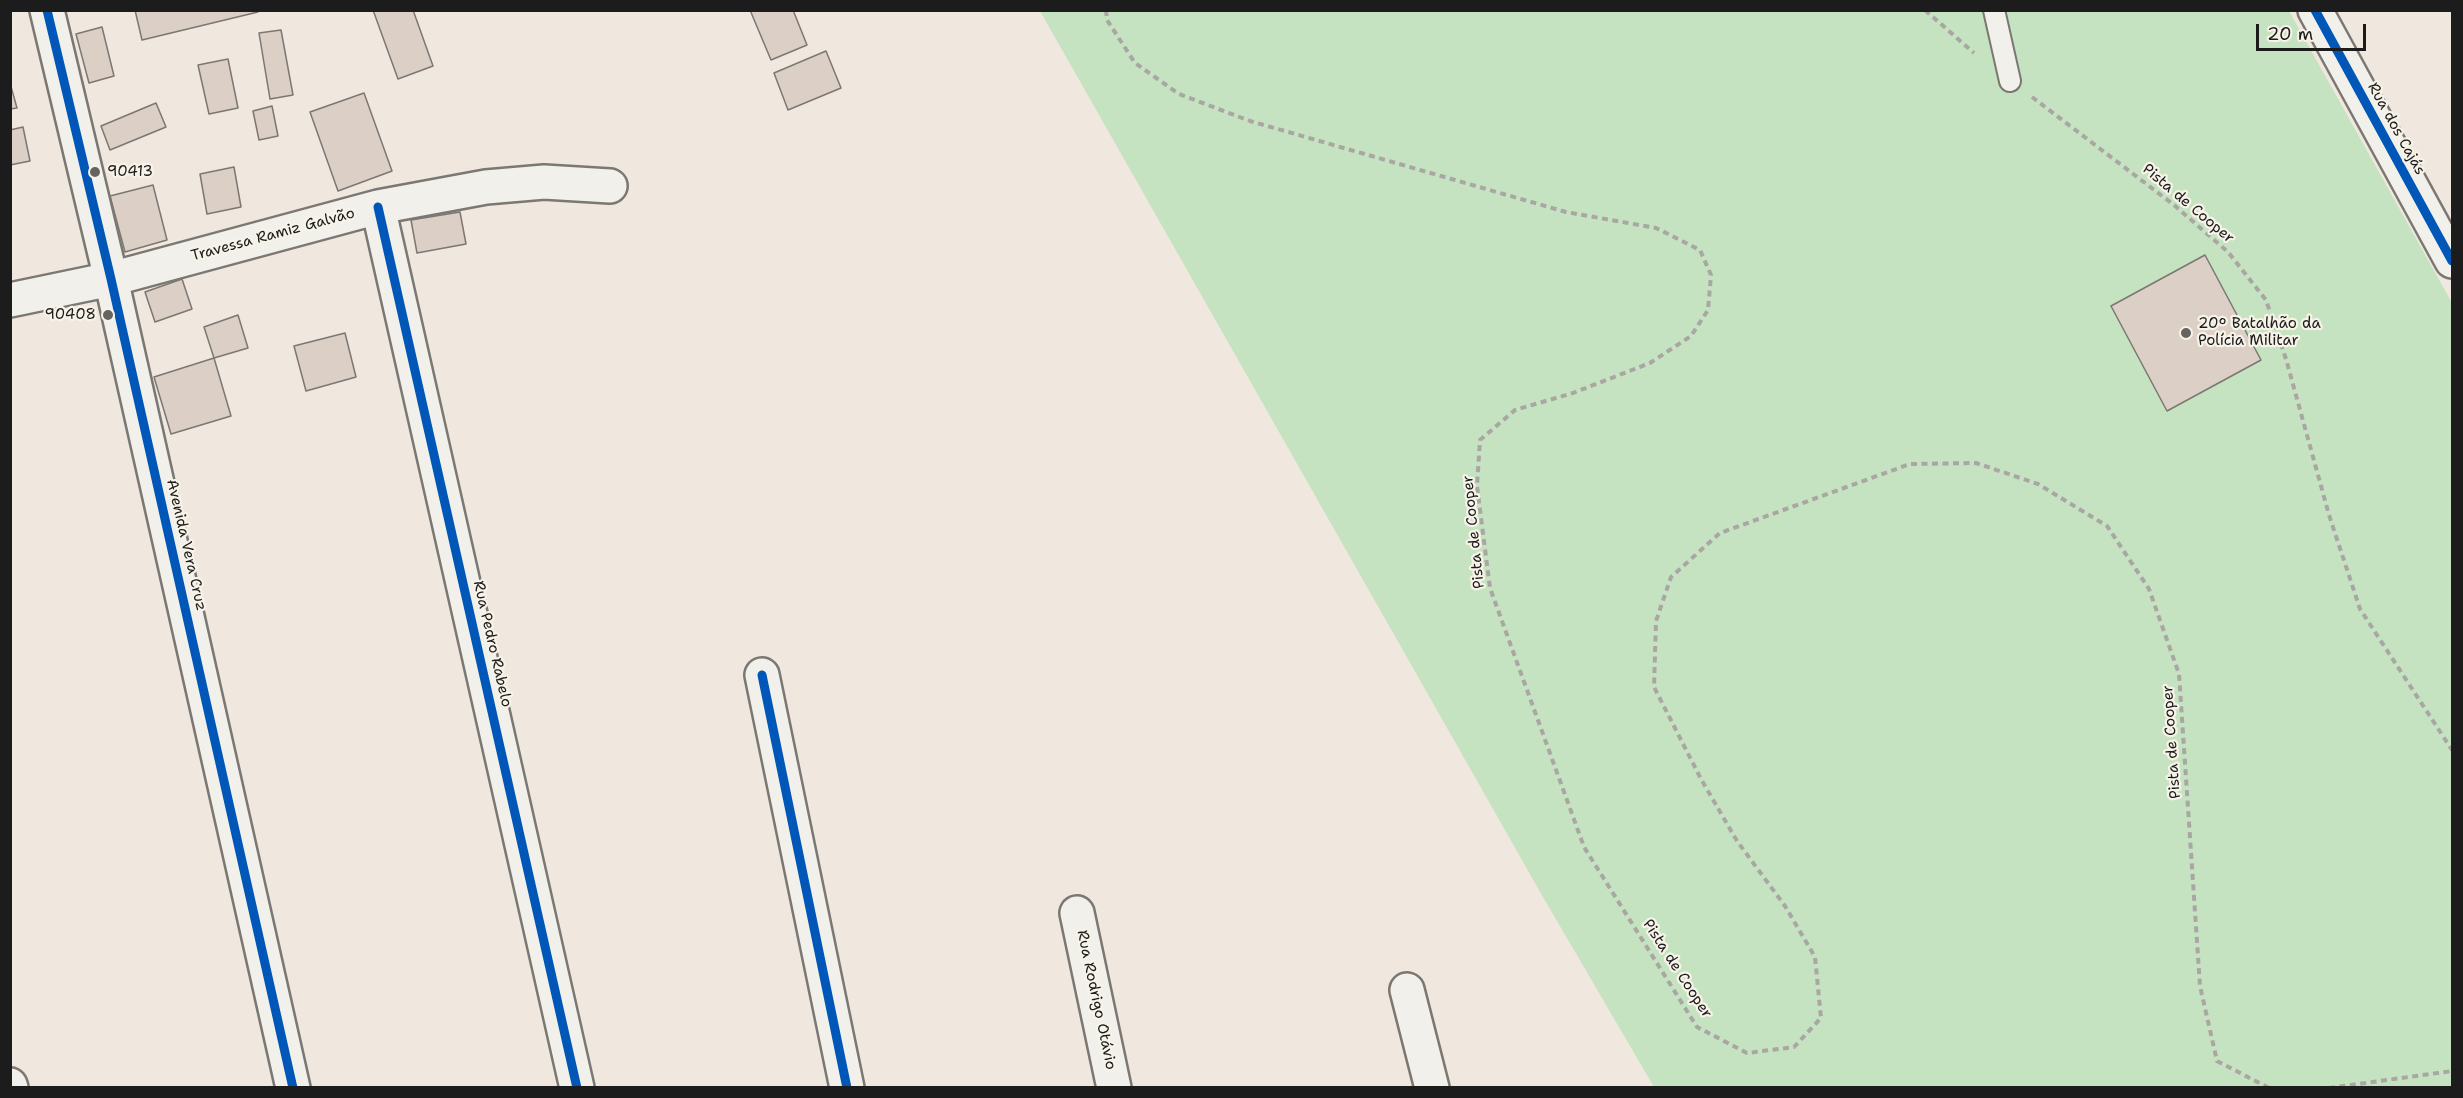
<!DOCTYPE html>
<html>
<head>
<meta charset="utf-8">
<style>
  body { margin:0 }
  #map { position:relative; width:2463px; height:1098px; overflow:hidden; background:#f0e7de; font-family:"Shantell Sans",sans-serif }
  canvas { display:block }
  .frame { position:absolute; inset:0; border:12px solid #1c1c1c; pointer-events:none }
  .scale { position:absolute; left:2256px; top:24px; width:110px; height:27px; box-sizing:border-box; border:3px solid #1c1c1c; border-top:0; padding-left:8px; font-size:18px; line-height:21px; white-space:nowrap; color:#1c1c1c; -webkit-text-stroke:4px #f7f3e8; paint-order:stroke }
</style>
</head>
<body>
<div id="map">
<canvas width="2463" height="1098"></canvas>
<div class="frame"></div>
<div class="scale">20 m</div>
</div>
<script>
const c = document.querySelector('canvas').getContext('2d');
c.lineJoin = 'round';
function fillPath(path, color) { c.fillStyle = color; c.fill(path, 'evenodd'); }
function trace(path, color, width, dash) { c.strokeStyle = color; c.lineWidth = width; c.lineCap = dash ? 'butt' : 'round'; c.setLineDash(dash || []); c.stroke(path); }
function write(font, color, halo, rows, align = 'center') {
  c.font = font + ' "Shantell Sans",sans-serif'; c.lineWidth = 4.5; c.setLineDash([]); c.textBaseline = 'middle'; c.strokeStyle = halo; c.fillStyle = color; for (const [text, x, y, turn = 0] of rows) {
    c.save(); c.translate(x, y); c.rotate((+turn || 0) * Math.PI / 180); c.textAlign = isNaN(turn) ? turn : align; if (halo) c.strokeText(text, 0, 0); c.fillText(text, 0, 0); c.restore();
  }
}
const green = new Path2D(`
  M1040 11H2289L2452 303V1087H1654L1543 897Z`);
const building = new Path2D(`
  M135 10H258V12L142 40Z
  M373 10H413L433 66 398 79Z
  M750 10H793L807 45 771 60Z
  M102 27 114 76 89 83 76 34Z
  M281 30 293 95 270 99 259 33Z
  M826 51 841 88 788 110 774 73Z
  M228 59 238 108 209 114 198 65Z
  M10 83 17 108 10 109Z
  M364 93 392 171 338 191 310 112Z
  M156 103 166 127 110 150 101 126Z
  M272 106 278 136 259 140 253 111Z
  M23 127 30 161 10 165V130Z
  M234 167 241 207 207 214 200 174Z
  M153 185 167 240 125 252 110 196Z
  M460 212 466 244 417 253 411 220Z
  M2205 255 2261 360 2167 411 2111 306Z
  M182 279 192 309 155 322 145 292Z
  M238 315 248 348 214 358 204 327Z
  M345 333 356 377 306 391 294 346Z
  M214 358 231 416 171 434 154 377Z`);
const path = new Path2D(`
  M1106 10 1107 20 1135 63 1179 94 1250 121 1566 212 1656 228 1700 250 1711 275 1708 310 1691 336 1650 363 1573 393 1515 410 1480 440 1477 486 1490 588 1584 847 1697 1027 1747 1053 1794 1047 1821 1018 1815 957 1785 906 1737 841 1701 779 1654 687 1656 621 1671 577 1720 533 1910 464 1976 463 2038 484 2107 526 2149 589 2179 674 2200 986 2217 1061 2269 1088
  M1925 10 1974 53
  M2032 97 2174 205 2228 252 2266 300 2286 359 2329 515 2360 609 2452 750
  M2329 1088 2452 1071`);
const service = new Path2D(`
  M1994 10 2010 81`);
const minor = new Path2D(`
  M2315 10 2452 261
  M378 207 577 1088
  M10 300 111 279 378 207 486 187 544 182 610 186
  M762 675 847 1088
  M1077 913 1114 1088
  M1407 990 1432 1088
  M10 1085 11 1088`);
const tertiary = new Path2D(`
  M47 10 111 279 293 1088`);
const cycleway = new Path2D(`
  M47 10 111 279 293 1088
  M2315 10 2452 261
  M378 207 577 1088
  M762 675 847 1088`);
const markers = [
  [95,172,6,"#666360"],
  [108,315,6,"#666360"],
  [2186,333,6,"#666360"]
];
const streetNames = [
  ["Rua dos Cajás",2396,129,61],
  ["Pista de Cooper",2188,204,40],
  ["Travessa Ramiz Galvão",273,235,-15],
  ["Pista de Cooper",1474,532,-96],
  ["Avenida Vera Cruz",186,545,77],
  ["Rua Pedro Rabelo",492,644,77],
  ["Pista de Cooper",2172,742,-94],
  ["Pista de Cooper",1677,969,57],
  ["Rua Rodrigo Otávio",1096,1000,78]
];
const poiNames = [
  ["90413",107,172],
  ["90408",96,315,"right"],
  ["20º Batalhão da",2198,324],
  ["Polícia Militar",2198,341]
];
fillPath(green, '#c5e3c0');
fillPath(building, '#dccfc5');
trace(building, '#7b7773', 1.5);
trace(service, '#7b7773', 24);
trace(minor, '#7b7773', 38);
trace(tertiary, '#7b7773', 38);
trace(path, '#a9a6a3', 4, [6, 4.5]);
trace(service, '#f2f0eb', 20);
trace(minor, '#f2f0eb', 33);
trace(tertiary, '#f2f0eb', 33);
trace(cycleway, '#0057b8', 9);
for (const [x, y, r, color] of markers) { const dot = new Path2D(); dot.arc(x, y, r, 0, 2 * Math.PI); c.fillStyle = color; c.fill(dot); trace(dot, '#f7f3e8', 2); }
write('15px', '#1c1c1c', '#f7f3e8', streetNames);
write('15px', '#1c1c1c', '#f7f3e8', poiNames, 'left');
</script>
</body>
</html>
